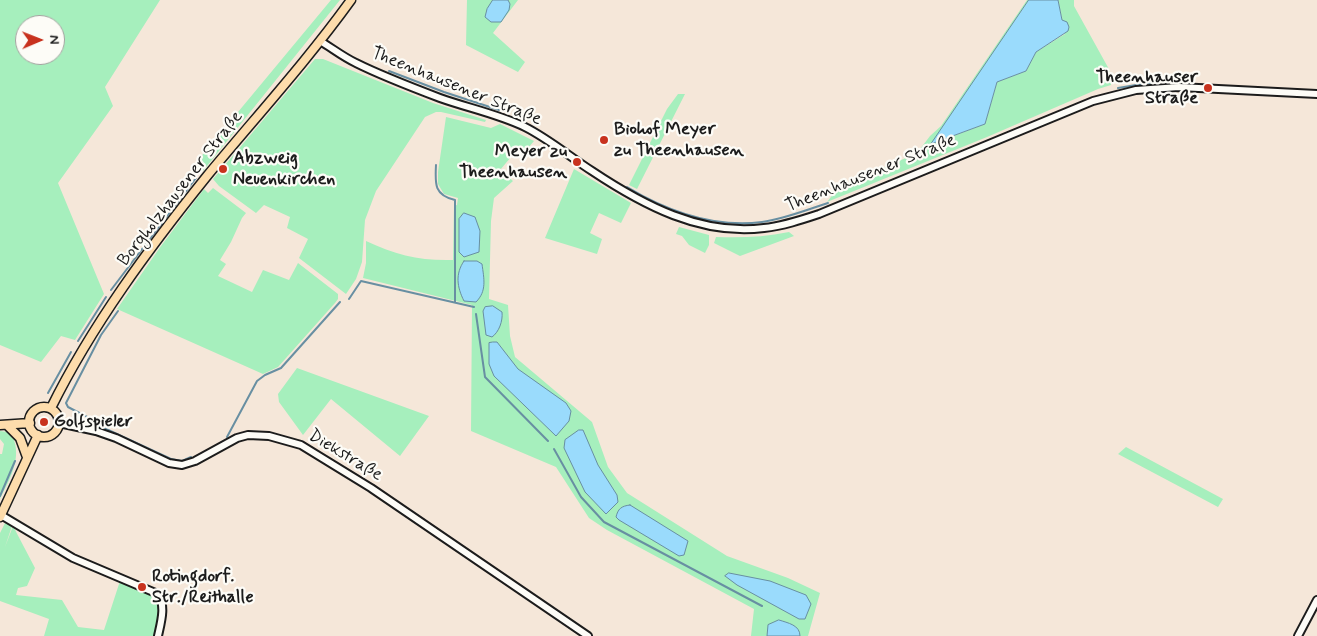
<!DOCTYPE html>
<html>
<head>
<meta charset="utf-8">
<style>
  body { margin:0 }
  #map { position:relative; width:1317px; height:636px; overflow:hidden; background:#f5e7d9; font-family:Mynerve,sans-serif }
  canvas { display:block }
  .north { position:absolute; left:15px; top:15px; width:50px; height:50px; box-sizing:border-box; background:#fdfcf7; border:1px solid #a3a29f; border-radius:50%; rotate:89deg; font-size:14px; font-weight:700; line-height:20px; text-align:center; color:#1c1c1c }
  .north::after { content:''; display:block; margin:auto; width:18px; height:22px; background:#c8321e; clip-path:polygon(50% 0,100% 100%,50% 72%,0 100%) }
</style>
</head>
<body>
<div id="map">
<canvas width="1317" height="636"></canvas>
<div class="north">N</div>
</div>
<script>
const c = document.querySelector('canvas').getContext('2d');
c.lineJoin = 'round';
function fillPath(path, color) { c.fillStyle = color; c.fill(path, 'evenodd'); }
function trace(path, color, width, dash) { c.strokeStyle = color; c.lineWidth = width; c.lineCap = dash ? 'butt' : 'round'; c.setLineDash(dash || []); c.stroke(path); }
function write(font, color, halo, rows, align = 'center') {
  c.font = font + ' Mynerve,sans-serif'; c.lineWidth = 4.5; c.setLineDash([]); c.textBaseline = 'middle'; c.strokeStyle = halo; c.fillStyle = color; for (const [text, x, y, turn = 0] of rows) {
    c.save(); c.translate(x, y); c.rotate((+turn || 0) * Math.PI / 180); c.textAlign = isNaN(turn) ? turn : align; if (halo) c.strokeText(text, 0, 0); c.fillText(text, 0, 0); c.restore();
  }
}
const green = new Path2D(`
  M0 0H160L105 87 113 106 58 183 104 294 75 340 61 336 41 362 0 345ZM25 25H55V55H25Z
  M331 0H340L203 171 194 165Z
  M467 0H518L493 33 525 62 518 72 466 45Z
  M1027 0H1029L932 144 985 124 997 82 1026 71 1036 52 1065 34 1058 0H1074V6L1110 71 1111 85 1098 89 987 137 827 202 838 188 917 153 930 136 941 126Z
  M315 59H323L433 103 486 120 485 122 441 112H436L425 117 376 191 365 220 362 262 356 279 346 294 299 258 308 239 287 228 290 217 264 205 256 213 219 186 213 179Z
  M678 94H685L637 189 629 185 667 109Z
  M446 117 491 128 500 124 534 141 523 154 517 150 500 170 513 181 494 198 491 221 489 299 508 305 510 336 515 357 592 422 608 467 627 493 727 556 788 578 820 593 808 636H751L754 609 607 530 589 518 556 467 471 431 472 305 363 278 366 263V241C396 255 420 261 453 260L454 206 457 205 458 198 444 194 438 184V172Z
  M574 169 631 203 621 223 599 213 590 233 602 239 597 254 545 238Z
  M213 188 246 213 242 218 231 242 220 260 226 264 218 276 252 292 263 270 289 280 298 263 338 294V299L335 303 278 367 263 374 117 309 161 246 204 189 208 193Z
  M679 227 709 235V245L705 253 689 245 682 236 676 234Z
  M789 232 794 236 740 256 714 243 716 237C741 238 764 237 789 232Z
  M297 368 429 416 400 456 331 399 303 435 279 402 278 394Z
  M0 431 7 432 16 438 14 440C21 461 9 480 0 499V454H2L4 444 0 439Z
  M1126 447 1223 499 1218 507 1118 454Z
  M5 523 12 526 5 547 13 526 35 568 27 586 18 588 16 595 62 600 78 627 104 630 120 581 156 596C163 608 158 623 155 636H44L49 619 0 601V533Z`);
const water = new Path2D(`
  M493 0H508L510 4 509 10 501 22H491L485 17 487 9Z
  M1029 0H1058L1062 20 1067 22 1069 27 1068 31 1036 52 1026 71 997 82 985 124 931 144Z
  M464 213 475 217 480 231 479 252 464 257 459 252V219Z
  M464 261H477L482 264C484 279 487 291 476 302L464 301C457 287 455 274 464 261Z
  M493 306 502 312C503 321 499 332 492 337L486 335 483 311 485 307Z
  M493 342H497L518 369 566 403 571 411 569 421 556 436 494 376 489 364V343Z
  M579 430H583L598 465 617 495 618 502 606 514 585 492 564 448 565 440Z
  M630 505 688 541 684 555 679 556 619 520 616 517C618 509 621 506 630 505Z
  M729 573 770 581 806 595 811 604 805 619H799L737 585 725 576Z
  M779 620C788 623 800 625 800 636H767L768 625Z`);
const stream = new Path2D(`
  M389 71 444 92 499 110
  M1118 88 1154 82
  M436 165C435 184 434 195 455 200V302
  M627 187C667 211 714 228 762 222 784 219 806 210 828 203
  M111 290 196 178
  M349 299 361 281 474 307
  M118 311 101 335 66 403 68 407 91 419 92 424 104 428 171 459 182 461 191 457
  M476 314 485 377 548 441
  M78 341 106 297
  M48 393 71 352
  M227 437 257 381 265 375 281 368 340 302
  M554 449 581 497 604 522 762 606
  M0 496 15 461`);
const minor = new Path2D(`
  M320 41C332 48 343 57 356 63 382 76 411 87 440 98 468 108 498 114 525 127 549 139 570 157 592 171 643 205 701 236 764 228 783 226 801 220 819 214L1093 101 1136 90 1179 87 1317 94
  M59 423 96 431 116 438 169 463 182 465 195 461 237 438 248 435 269 436 301 445 371 488 588 636
  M1 515 73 558 158 594C166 606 161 622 158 636
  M1298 636 1317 600`);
const major = new Path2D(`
  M29 422a15 15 0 1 1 30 0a15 15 0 1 1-30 0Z
  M51 408C92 325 149 248 207 176 255 118 307 61 351 0
  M0 425 30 423
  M7 425 20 438 27 457
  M0 517 38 435`);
const markers = [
  [1208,88,5,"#c8321e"],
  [604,140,5,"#c8321e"],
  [577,162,5,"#c8321e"],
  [223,169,5,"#c8321e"],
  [44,422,5,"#c8321e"],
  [142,587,5,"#c8321e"]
];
const poiNames = [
  ["Theenhauser",1198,78,"right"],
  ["Straße",1198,99,"right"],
  ["Biohof Meyer",614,130],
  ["zu Theenhausen",614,151],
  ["Meyer zu",567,152,"right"],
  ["Theenhausen",567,173,"right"],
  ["Abzweig",233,159],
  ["Neuenkirchen",233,180],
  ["Golfspieler",54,422],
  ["Rotingdorf.",152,577],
  ["Str./Reithalle",152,598]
];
const streetNames = [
  ["Theenhausener Straße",456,87,22],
  ["Theenhausener Straße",871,174,-22],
  ["Borgholzhausener Straße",181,189,-52],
  ["Diekstraße",345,456,31]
];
fillPath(green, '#a6efbd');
fillPath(water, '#9adbfc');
trace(water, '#688fa2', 1);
trace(stream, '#688fa2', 2);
trace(minor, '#1c1c1c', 10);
trace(major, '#1c1c1c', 11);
trace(minor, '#fdfcf7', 6);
trace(major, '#fddcac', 8);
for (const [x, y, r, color] of markers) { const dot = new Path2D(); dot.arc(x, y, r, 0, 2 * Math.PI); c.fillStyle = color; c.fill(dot); trace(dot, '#fdfcf7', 2); }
write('bold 18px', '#1c1c1c', '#fdfcf7', poiNames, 'left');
write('18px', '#1c1c1c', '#fdfcf7', streetNames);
</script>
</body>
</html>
